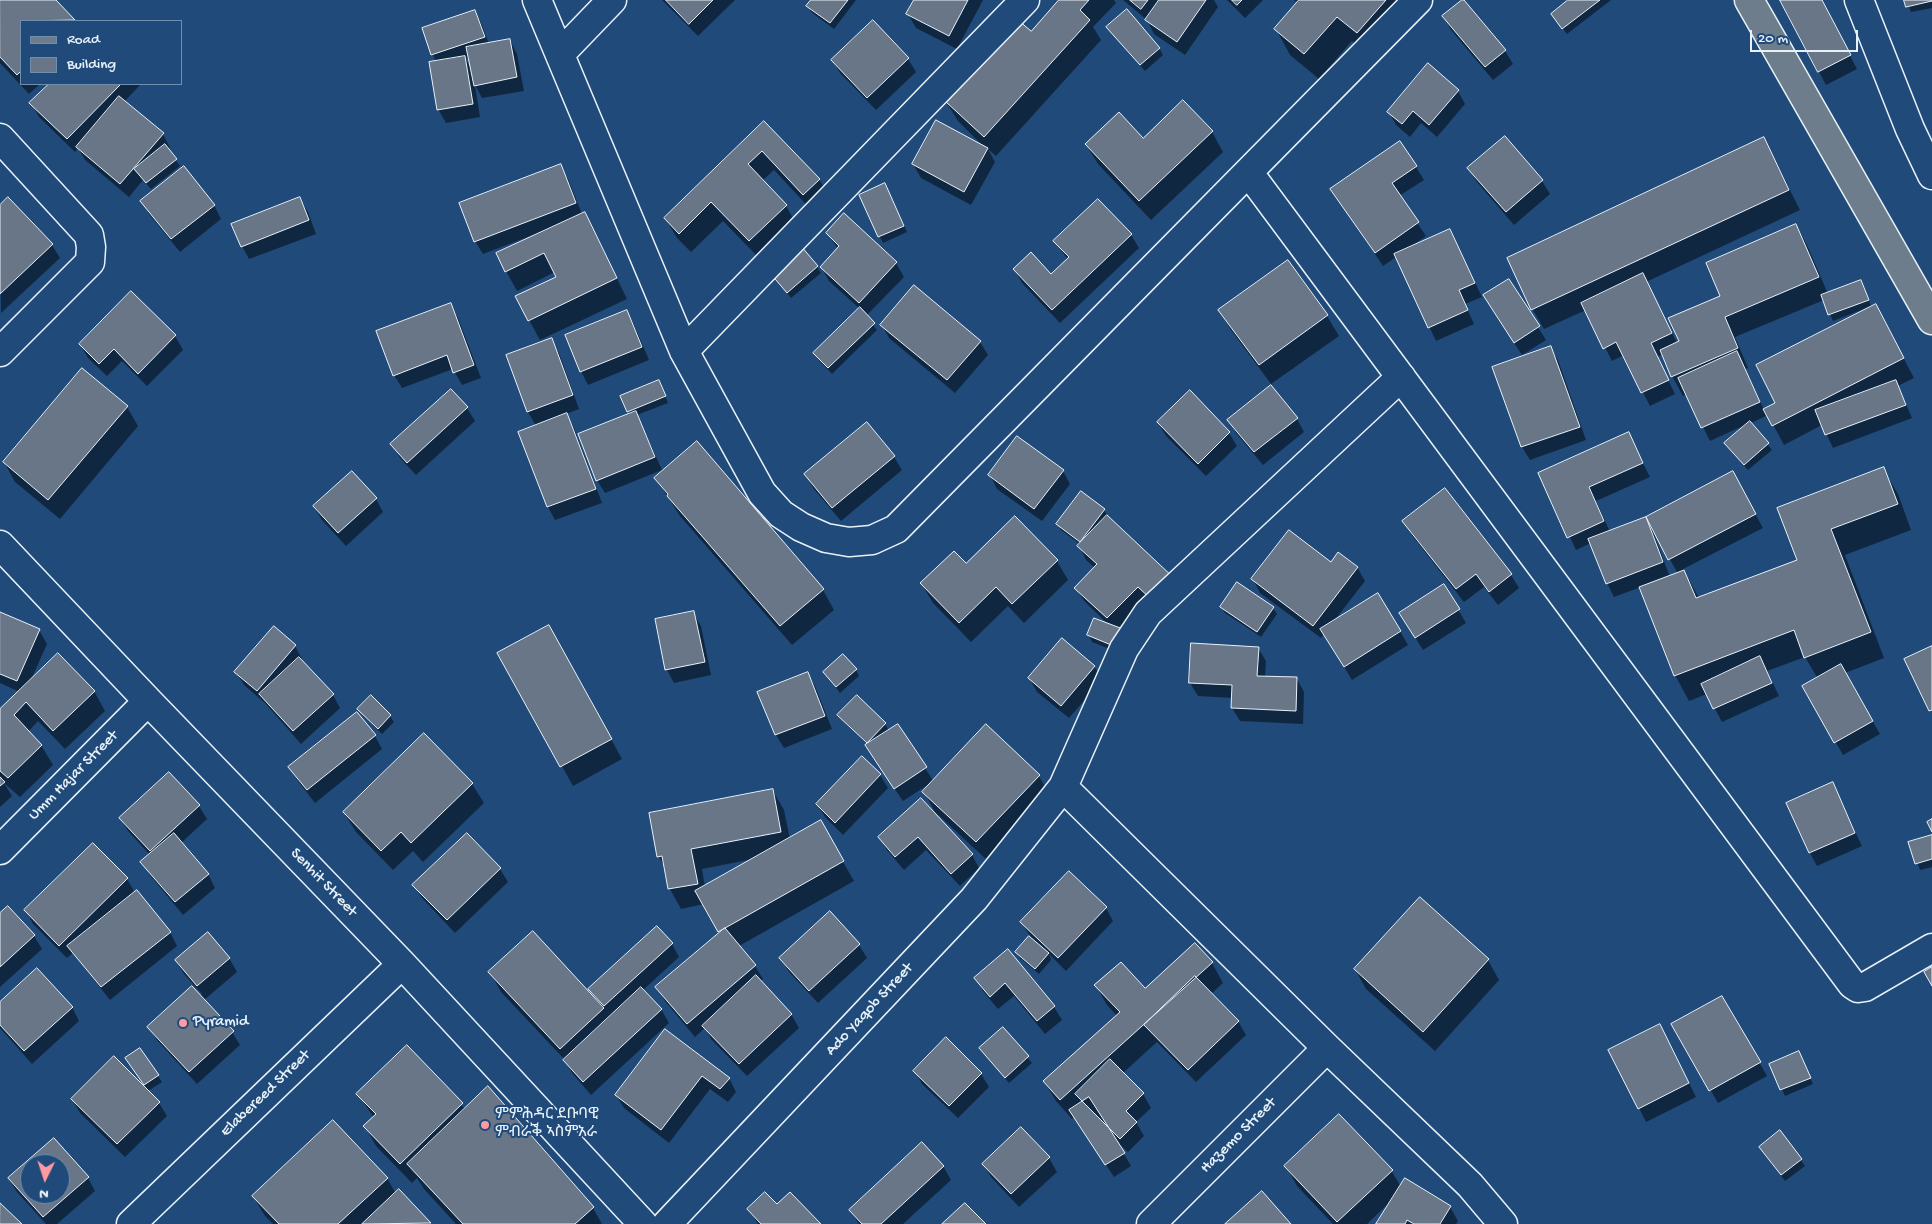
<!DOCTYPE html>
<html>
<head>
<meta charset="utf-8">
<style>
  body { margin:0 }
  #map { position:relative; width:1932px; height:1224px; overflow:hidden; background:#1f4a7a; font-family:"Gochi Hand",sans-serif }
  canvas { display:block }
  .legend { position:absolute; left:20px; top:20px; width:162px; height:65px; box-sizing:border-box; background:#1f4a7a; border:1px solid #6f8dac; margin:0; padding:6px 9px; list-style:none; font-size:15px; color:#e8f1f8 }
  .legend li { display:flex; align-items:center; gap:10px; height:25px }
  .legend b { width:25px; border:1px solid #6f8dac }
  .north { position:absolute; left:20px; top:1154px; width:50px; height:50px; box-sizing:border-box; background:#1f4a7a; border:1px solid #6f8dac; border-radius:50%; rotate:184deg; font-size:14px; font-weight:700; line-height:20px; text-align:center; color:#e8f1f8 }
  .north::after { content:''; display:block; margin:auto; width:18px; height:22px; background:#ff9aa2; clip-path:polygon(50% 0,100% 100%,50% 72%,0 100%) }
  .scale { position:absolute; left:1750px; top:30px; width:108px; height:22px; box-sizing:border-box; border:2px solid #e8f1f8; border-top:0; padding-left:6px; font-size:15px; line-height:18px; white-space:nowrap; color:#e8f1f8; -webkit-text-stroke:4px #1f4a7a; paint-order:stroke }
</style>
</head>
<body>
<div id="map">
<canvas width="1932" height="1224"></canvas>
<ul class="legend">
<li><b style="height:6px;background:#6d7d8c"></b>Road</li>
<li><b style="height:14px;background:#697688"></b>Building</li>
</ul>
<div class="north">N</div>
<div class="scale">20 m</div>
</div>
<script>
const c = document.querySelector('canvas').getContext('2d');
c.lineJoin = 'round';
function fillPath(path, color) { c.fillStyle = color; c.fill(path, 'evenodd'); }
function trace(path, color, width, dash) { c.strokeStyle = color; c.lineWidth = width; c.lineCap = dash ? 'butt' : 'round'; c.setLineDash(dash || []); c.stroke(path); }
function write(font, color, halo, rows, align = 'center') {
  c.font = font + ' "Gochi Hand","Noto Sans Ethiopic",sans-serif'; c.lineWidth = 4; c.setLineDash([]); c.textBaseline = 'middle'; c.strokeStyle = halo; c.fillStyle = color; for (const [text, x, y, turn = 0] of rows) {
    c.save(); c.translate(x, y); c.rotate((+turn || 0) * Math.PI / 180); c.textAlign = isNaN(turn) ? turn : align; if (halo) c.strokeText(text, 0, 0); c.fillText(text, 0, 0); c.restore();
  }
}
const shadow = new Path2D(`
  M0 0H55L75 21H21V84H40L29 94 0 63Z
  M662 0H735L698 36Z
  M812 0H856L834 29 811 12 808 6Z
  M915 0H983L957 49 916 28 908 14Z
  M1061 0H1114L1116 3 1093 27 1101 40 996 156 988 149 995 162 971 205 921 178 913 164 985 148 958 121 946 102 1031 33Z
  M1123 0H1214L1218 7 1185 55 1154 34 1147 20Z
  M1227 0H1263L1245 18Z
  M1294 0H1422L1372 58 1352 41 1319 79 1290 55 1276 29 1298 3Z
  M1570 0H1611L1567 34 1556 20Z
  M1781 0H1821L1857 69 1826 85Z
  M1906 0H1932V8L1911 12Z
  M475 11 482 25 489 44 510 40 517 54 524 91 482 98 475 85 480 117 446 123 438 109 436 62 423 29ZM470 58 471 69 466 59Z
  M1444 17 1505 51 1513 64 1493 80 1451 30Z
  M1108 27 1159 48 1163 55 1145 71Z
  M908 59 916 72 876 110 840 73 832 60Z
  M50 84H141L124 102 163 134 170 148 168 150 180 166 151 189 143 180 129 197 85 160 78 148 75 152 39 117 31 103Z
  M1458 91 1465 104 1437 137 1421 123 1410 137 1396 125 1389 112Z
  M1183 101 1212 132 1223 152 1151 220 1098 164 1086 145 1143 140Z
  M764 123 819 179 831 199 815 214 774 170 762 181 786 206 797 225 761 260 723 221 691 252 677 238 665 218Z
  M1764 139 1800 210 1646 282 1677 343 1722 297 1796 225 1807 245 1828 294 1861 282 1871 306 1833 321 1824 300 1735 337 1748 368 1745 369 1764 410 1777 403 1876 306 1914 378 1898 386 1912 418 1833 448 1822 425 1784 445 1768 415 1751 423 1772 450 1748 470 1730 449 1745 425 1710 441 1687 394 1683 396 1672 376 1663 354 1657 357 1675 394 1650 406 1624 355 1612 361 1586 310 1544 329 1533 310 1509 258Z
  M560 166 568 179 582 214 584 213 595 233 627 299 540 340 529 320 557 277 555 272 517 291 506 271 533 237V235L483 254 475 241Z
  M1416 167 1424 180 1399 196 1426 236 1412 246 1450 230 1482 297 1465 304 1474 324 1436 341 1396 257 1383 266 1340 202Z
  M1469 168 1542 181 1550 194 1514 225 1476 181Z
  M888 191 907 232 883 243 860 196Z
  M300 199 308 212 316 234 249 259 242 246Z
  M1097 200 1131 235 1139 248 1060 323 1022 283 1015 270 1051 276 1068 260 1055 241Z
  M142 201 214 205 221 219 180 252 149 214Z
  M0 207 52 245 60 258 1 313Z
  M844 215 896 263 904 277 866 316 877 330 832 374 818 359 814 353 860 309 829 281 821 267 838 249 827 233Z
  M1288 262 1327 316 1339 336 1271 384 1231 330 1220 311Z
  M817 267 821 273 791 298 771 273Z
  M1509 280 1546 340 1522 355 1492 309Z
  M131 293 175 336 183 350 147 386 122 361 107 376 88 358 80 344Z
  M450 305 458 318 481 378 462 385 453 369 402 388 394 375Z
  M627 312 634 325 649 360 588 385 581 371Z
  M882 325 980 342 988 355 955 393 889 338Z
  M551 340 559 353 579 409 566 414 574 428 602 503 555 520 548 507 520 433 536 426 528 412 508 356Z
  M1550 347 1558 360 1586 440 1530 460 1522 447 1493 368Z
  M662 388 668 403 637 415 662 470 605 493 597 480 630 415 622 396Z
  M451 390 467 408 475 421 416 475 400 458 392 444Z
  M127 407 138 426 60 519 15 482 4 462Z
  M1297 419 1304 432 1263 465 1236 433 1229 420Z
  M1158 423 1229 433 1237 446 1206 476 1166 436Z
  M1628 434 1650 477 1596 501 1610 532 1646 518 1733 473 1763 528 1683 569 1699 598 1799 561 1883 469 1898 494 1911 530 1845 555 1884 658 1845 673 1880 734 1843 755 1804 686 1818 679 1805 657 1767 671 1779 696 1722 722 1707 694 1689 701 1675 675 1641 587 1614 597 1607 583 1591 543 1576 550 1540 474ZM1653 532H1655L1678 574 1670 577Z
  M894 457 902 470 841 521 813 488 806 475Z
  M1063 471 1070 484 1042 521 997 489 990 475Z
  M656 478 823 590 834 610 792 645 680 516Z
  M1445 490 1511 575 1519 588 1498 605 1484 587 1464 602 1411 534 1404 521Z
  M376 499 383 512 346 546 322 520 314 507Z
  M1104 510 1108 516 1174 579 1146 599 1118 628 1120 653 1092 642 1089 635 1109 625 1084 601 1076 588 1095 568 1086 560 1079 546 1081 545 1061 530 1058 524Z
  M1057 561 1068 580 1024 623 1008 606 971 642 933 603 921 583 966 565Z
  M1331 564 1357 567 1365 581 1334 621 1400 631 1408 645 1352 680 1324 634 1321 638 1260 593 1253 579Z
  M1444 586 1466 623 1423 650 1408 626Z
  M1221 607 1273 608 1277 614 1261 637 1225 613Z
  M0 613 39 630 47 644 30 682 94 691 105 711 65 749 38 721 28 732 41 745 53 765 20 797 4 783 12 796 0 807V711L20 692 0 683Z
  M693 613 701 626 711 675 674 683 667 670Z
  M295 646 302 659 301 661 333 695 340 708 301 744 266 704 244 685 236 672Z
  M560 646 622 759 573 786 499 653Z
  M1258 648 1266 661 1265 677 1297 679 1304 692 1303 724 1240 721 1232 708 1233 698 1198 696 1190 683Z
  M1094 666 1102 680 1069 718 1037 692 1029 678Z
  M856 670 859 676 840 693 824 672Z
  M807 673 815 686 832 729 784 748 776 735 759 693Z
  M359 709 390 716 394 722 382 734 363 716Z
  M839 715 885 724 889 731 897 725 934 782 1039 776 1050 796 988 861 935 812 924 792 932 782 903 801 874 759 868 745 843 721Z
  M375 736 382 749 315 803 298 781 290 767Z
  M169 774 199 806 207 819 181 843 208 874 215 888 183 915 150 875 142 862 150 855 128 831 120 818Z
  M880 775 888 788 843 835 825 817 817 804Z
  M472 784 484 803 423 862 413 851 393 870 356 832 344 813Z
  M1832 784 1862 846 1817 866 1810 853Z
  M773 791 784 810 790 839 820 822 854 881 739 946 755 966 763 979 760 982 791 1014 799 1028 747 1076 711 1039 705 1028 695 1037 665 1001 657 988 720 934 704 904 681 909 670 889 666 869 659 857ZM753 859 705 887 702 869Z
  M921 799 972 855 979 868 960 886 926 850 904 870 887 850 879 837Z
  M467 835 500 869 508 882 455 933 422 898 414 885Z
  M1932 838V867L1920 870 1910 843Z
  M93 845 127 879 135 893 170 932 177 946 110 1000 73 953 67 958 33 924 26 910Z
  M8 908 34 936 42 949 0 987V915Z
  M1106 908 1113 921 1066 971 1049 954 1051 960 1039 974 1020 958 1016 952 1030 936 1021 922Z
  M830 913 859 945 867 958 818 1003 789 972 781 958Z
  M672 944 679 957 643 990 661 1009 669 1023 591 1095 572 1073 565 1060 501 992 490 972 595 998 590 990Z
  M1195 944 1212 963 1223 983 1211 994 1238 1021 1246 1035 1196 1082 1157 1042 1123 1073 1143 1094 1151 1108 1136 1122 1144 1136 1128 1152 1117 1142 1131 1166 1114 1177 1074 1117 1072 1119 1056 1101 1044 1081 1117 1016 1107 1005 1096 986 1145 990Z
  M1008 951 1054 1007 1062 1020 1045 1034 1014 996 998 1009 983 991 976 978Z
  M229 958 237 972 204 1000 232 1032 240 1045 197 1084 157 1040 149 1027 202 994 184 974 176 961Z
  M1488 960 1499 980 1435 1051 1366 989 1355 969Z
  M1722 997 1767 1076 1718 1103 1673 1025Z
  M0 1004 72 1007 79 1021 32 1064 0 1028Z
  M1003 1029 1032 1063 1009 1083 980 1048Z
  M665 1031 729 1078 736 1092 728 1102 710 1089 669 1143 624 1108 616 1095Z
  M946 1039 981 1074 989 1087 958 1118 922 1084 915 1071Z
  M1667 1039 1696 1097 1646 1122 1639 1108Z
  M407 1047 465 1109 593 1208 602 1224H456L424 1189 417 1178 412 1183 376 1146 365 1126 374 1118 358 1094Z
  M1802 1059 1813 1084 1785 1096 1771 1065Z
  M130 1064 158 1076 162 1082 148 1091 159 1103 167 1116 125 1157 80 1113 72 1099 147 1090Z
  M1021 1129 1049 1158 1057 1172 1019 1207 991 1177 983 1164Z
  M1780 1132 1805 1166 1785 1181 1764 1153Z
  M54 1140 88 1178 95 1191 57 1224H46L17 1192 9 1179ZM30 1164H60V1194H30Z
  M943 1166 951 1180 903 1224H859L850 1210Z
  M1286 1166 1391 1170 1401 1187 1450 1207 1458 1221 1456 1224H1378L1390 1202 1367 1224H1333L1297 1186Z
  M387 1178 396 1194 399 1191 430 1224H273L265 1216 253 1196Z
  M777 1206 820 1224H758L749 1209Z`);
const building = new Path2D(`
  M0 0H56L75 20 21 21V71L17 75 0 57Z
  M666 0H713L689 24Z
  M811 0H848L830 23 806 6Z
  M914 0H968L949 36 906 14Z
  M1059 0H1089L1080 10 1090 20 984 137 945 101 1018 20 1031 31Z
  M1130 0H1148L1141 9Z
  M1159 0H1206L1177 42 1145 20Z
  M1232 0H1242L1237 5Z
  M1299 0H1386L1357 33 1337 17 1304 54 1274 29Z
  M1462 0H1464L1506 50 1485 67 1442 16Z
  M1568 0H1600L1562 29 1551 14Z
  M1780 0H1822L1851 55 1818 72Z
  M1904 0H1932V1L1906 7Z
  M1127 9 1160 48 1140 65 1106 27Z
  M475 10 485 37 431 55 422 28Z
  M873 20 909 58 867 98 831 60Z
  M510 39 517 77 474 86 466 47Z
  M465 56 473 104 437 110 429 62Z
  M1428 63 1459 90 1429 125 1413 111 1402 124 1387 112Z
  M49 84H121L67 139 29 103Z
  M119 96 164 133 120 184 76 147Z
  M1183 100 1213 131 1139 201 1085 144 1119 112 1143 138Z
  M936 120 988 148 964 192 912 164Z
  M764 121 820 179 803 195 762 151 748 164 787 205 749 241 711 202 679 234 664 218Z
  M1505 136 1543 180 1506 212 1467 168Z
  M1764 137 1789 190 1531 310 1507 258Z
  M1400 141 1417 166 1392 183 1419 222 1375 253 1330 189Z
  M165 144 177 159 146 183 134 169Z
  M561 164 576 203 474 242 459 203Z
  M184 166 215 205 171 239 140 201Z
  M885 183 904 226 878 237 859 195Z
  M8 197 53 244 0 294V205Z
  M300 197 309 220 241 247 231 224Z
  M1098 199 1132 234 1052 310 1013 269 1031 252 1051 274 1069 257 1053 241Z
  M585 212 617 278 528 321 515 296 556 277 544 253 505 272 496 253Z
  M844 213 897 262 859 303 820 267 839 246 826 233Z
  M1796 224 1819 277 1725 317 1738 348 1671 377 1660 350 1679 341 1668 318 1720 296 1706 263Z
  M1450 229 1475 283 1459 290 1468 310 1428 328 1394 254Z
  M801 246 818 266 787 293 770 273Z
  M1288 260 1328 315 1259 365 1218 310Z
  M1643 273 1672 333 1651 343 1669 380 1641 393 1616 342 1603 349 1581 303Z
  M1509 279 1540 326 1514 343 1483 295Z
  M1861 280 1869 300 1828 315 1821 295Z
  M914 285 981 341 947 380 880 325Z
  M131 291 176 335 138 374 114 349 99 364 79 344Z
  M451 303 474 365 453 373 447 355 393 376 376 331Z
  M1876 304 1904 358 1772 426 1763 409 1775 403 1756 365Z
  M860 307 875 323 828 368 813 353Z
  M627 310 642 347 580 372 565 335Z
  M552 338 573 395 527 412 506 355Z
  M1551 346 1580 427 1521 447 1492 367Z
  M1737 351 1760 402 1701 428 1678 378Z
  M82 368 128 406 48 500 3 462Z
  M659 380 666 396 627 412 620 396Z
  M1896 380 1906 405 1825 435 1815 410Z
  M1271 385 1298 418 1254 452 1227 420Z
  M451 389 468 407 407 463 390 444Z
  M1190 390 1230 432 1198 464 1157 422Z
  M636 411 655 457 596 481 578 434Z
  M567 413 596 489 547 507 518 432Z
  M1750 421 1769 443 1744 465 1724 443Z
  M867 422 895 456 832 508 804 474Z
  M1629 432 1643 463 1589 487 1604 521 1567 538 1538 473Z
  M1017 436 1064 470 1034 509 988 475Z
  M697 441 824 589 780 626 667 496 668 494 654 478Z
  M1884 467 1898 504 1831 529 1871 632 1804 658 1794 630 1674 676 1639 587 1684 570 1696 598 1797 560 1777 508Z
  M352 471 377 498 338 533 313 506Z
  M1733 471 1756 514 1668 560 1646 517Z
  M1445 488 1512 574 1489 592 1476 574 1456 589 1402 521Z
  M1081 491 1105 509 1080 542 1056 524Z
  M1107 515 1175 579 1153 601 1138 587 1107 618 1074 588 1097 564 1077 546Z
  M1015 516 1058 560 1012 604 996 587 959 623 920 583 954 551 966 563Z
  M1646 517 1663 562 1606 584 1588 539Z
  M1289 530 1331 562 1338 552 1358 567 1313 626 1251 579Z
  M1237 582 1274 607 1257 632 1220 607Z
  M1444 584 1460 609 1415 638 1399 613Z
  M1378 593 1401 631 1344 667 1320 629Z
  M694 611 705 662 665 670 655 619Z
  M0 612 40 629 17 681 0 674Z
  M1094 618 1123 629 1116 647 1087 635Z
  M549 625 612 739 560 767 497 653Z
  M274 626 296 645 257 691 234 672Z
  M1062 638 1095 666 1061 706 1028 678Z
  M1191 643 1259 647 1257 676 1297 677 1296 711 1231 708 1232 685 1189 683Z
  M1932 646V710L1929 711 1904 659Z
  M58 653 95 691 53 731 26 702 14 715 42 745 8 778 0 771V709Z
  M843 654 857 669 836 687 823 672Z
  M1760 656 1772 683 1713 709 1701 684Z
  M299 657 334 694 293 731 259 694Z
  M1841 664 1873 721 1834 743 1802 686Z
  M808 672 825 716 775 735 757 692Z
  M371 695 391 715 378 729 357 709Z
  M857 695 886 723 867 743 837 715Z
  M357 712 376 735 307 790 288 767Z
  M898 724 927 767 894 789 865 745Z
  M986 724 1040 775 976 842 922 792Z
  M424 733 473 783 411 843 401 832 381 851 343 812Z
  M862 756 881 774 835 823 816 804Z
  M169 772 200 805 150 851 119 818Z
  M0 777 5 782 0 786Z
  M1833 782 1855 833 1809 853 1786 803Z
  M773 789 781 832 691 849 698 884 668 889 662 856 657 857 649 813Z
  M921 798 973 854 951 874 918 837 895 857 878 837Z
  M1932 819V832L1927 822Z
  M821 820 844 861 718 932 695 891Z
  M174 833 209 874 175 902 140 862Z
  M467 833 501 868 447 920 412 885Z
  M1932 835V859L1915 864 1908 842Z
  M93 843 128 878 59 946 24 910Z
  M1069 871 1107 907 1058 958 1020 922Z
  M137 890 171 932 101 987 67 946Z
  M1420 897 1489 959 1423 1032 1354 969Z
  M8 906 35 935 0 967V913Z
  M830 911 860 944 809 991 779 958Z
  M657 926 673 943 604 1006 588 989Z
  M725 928 756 965 687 1024 655 987Z
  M533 931 604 1008 560 1049 488 972Z
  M208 932 230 958 197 986 175 960Z
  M1029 936 1049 953 1035 969 1015 952Z
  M1195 943 1213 962 1060 1100 1043 1081 1120 1012 1094 985 1121 962 1145 988Z
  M1008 949 1055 1006 1037 1021 1005 983 990 997 974 978Z
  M1932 967V986L1924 972Z
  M37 968 73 1007 24 1051 0 1025V1002Z
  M756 975 792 1014 739 1064 702 1026Z
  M1195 976 1239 1021 1188 1070 1144 1025Z
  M192 986 234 1031 189 1072 147 1027Z
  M641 987 662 1009 583 1082 563 1060Z
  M1722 996 1761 1062 1709 1091 1671 1024Z
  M1660 1024 1689 1083 1638 1109 1608 1050Z
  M1003 1027 1029 1056 1005 1078 979 1048Z
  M665 1029 730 1078 720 1089 702 1076 661 1130 615 1095Z
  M946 1037 982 1073 949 1106 913 1071Z
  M407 1045 463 1103 400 1164 363 1126 376 1114 356 1094Z
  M140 1048 159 1075 144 1085 125 1058Z
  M1799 1051 1811 1078 1780 1090 1769 1064Z
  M114 1056 160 1102 117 1144 71 1099Z
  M1110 1059 1144 1093 1126 1111 1137 1122 1120 1139 1075 1094Z
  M488 1086 594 1207 575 1224H463L407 1164Z
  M1089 1097 1125 1153 1105 1165 1069 1110Z
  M1339 1114 1393 1170 1337 1222 1284 1166Z
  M333 1120 388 1178 338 1224H279L252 1196Z
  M1021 1127 1050 1157 1011 1194 982 1164Z
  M1780 1130 1802 1159 1781 1175 1759 1147Z
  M54 1138 89 1177 43 1217 8 1178ZM30 1164H60V1194H30Z
  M922 1142 944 1166 881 1224H862L849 1210Z
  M1405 1178 1451 1206 1440 1224H1414L1407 1220 1405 1224H1376Z
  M399 1189 431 1223 362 1224Z
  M1262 1191 1291 1224H1225Z
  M765 1192 777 1204 790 1192 821 1224H761L747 1209Z
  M0 1203 22 1224H0Z
  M965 1203 986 1224H942Z`);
const minor = new Path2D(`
  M537 0 684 351 762 493 781 514 801 527 826 538 849 542 872 540 896 529 1418 0
  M1859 0 1910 129 1932 175
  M560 54 612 0
  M0 138 89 235 91 247 90 262 0 352
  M1249 173 1852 984 1858 988 1865 987 1932 948
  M684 351 1025 0
  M0 545 148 701 402 964 643 1224
  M1063 787 1327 1048 1470 1185 1503 1224
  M0 850 148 701
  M131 1224 402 964
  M667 1224 974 899 1063 787 1124 649 1148 613 1401 377
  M1151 1224 1327 1048`);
const major = new Path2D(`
  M1749 0 1932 320`);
const markers = [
  [183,1023,5,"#ff9aa2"],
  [485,1125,5,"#ff9aa2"]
];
const streetNames = [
  ["Umm Hajar Street",74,776,-45],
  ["Senhit Street",323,883,46],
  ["Ado Yaqob Street",870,1010,-47],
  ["Elabereed Street",266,1094,-44],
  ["Hazemo Street",1239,1136,-45]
];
const poiNames = [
  ["Pyramid",193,1023],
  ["ምምሕዳር ደቡባዊ",495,1116],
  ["ምብራቕ ኣስምአራ",495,1134]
];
fillPath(shadow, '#0007');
fillPath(building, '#697688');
trace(building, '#e8f1f8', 1);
trace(minor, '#e8f1f8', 31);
trace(major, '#e8f1f8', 31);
trace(minor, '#1f4a7a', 28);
trace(major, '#6d7d8c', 28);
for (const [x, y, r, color] of markers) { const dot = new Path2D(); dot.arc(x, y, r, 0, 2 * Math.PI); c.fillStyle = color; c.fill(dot); trace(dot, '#1f4a7a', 2); }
write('16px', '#e8f1f8', '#1f4a7a', streetNames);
write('16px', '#e8f1f8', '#1f4a7a', poiNames, 'left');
</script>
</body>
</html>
